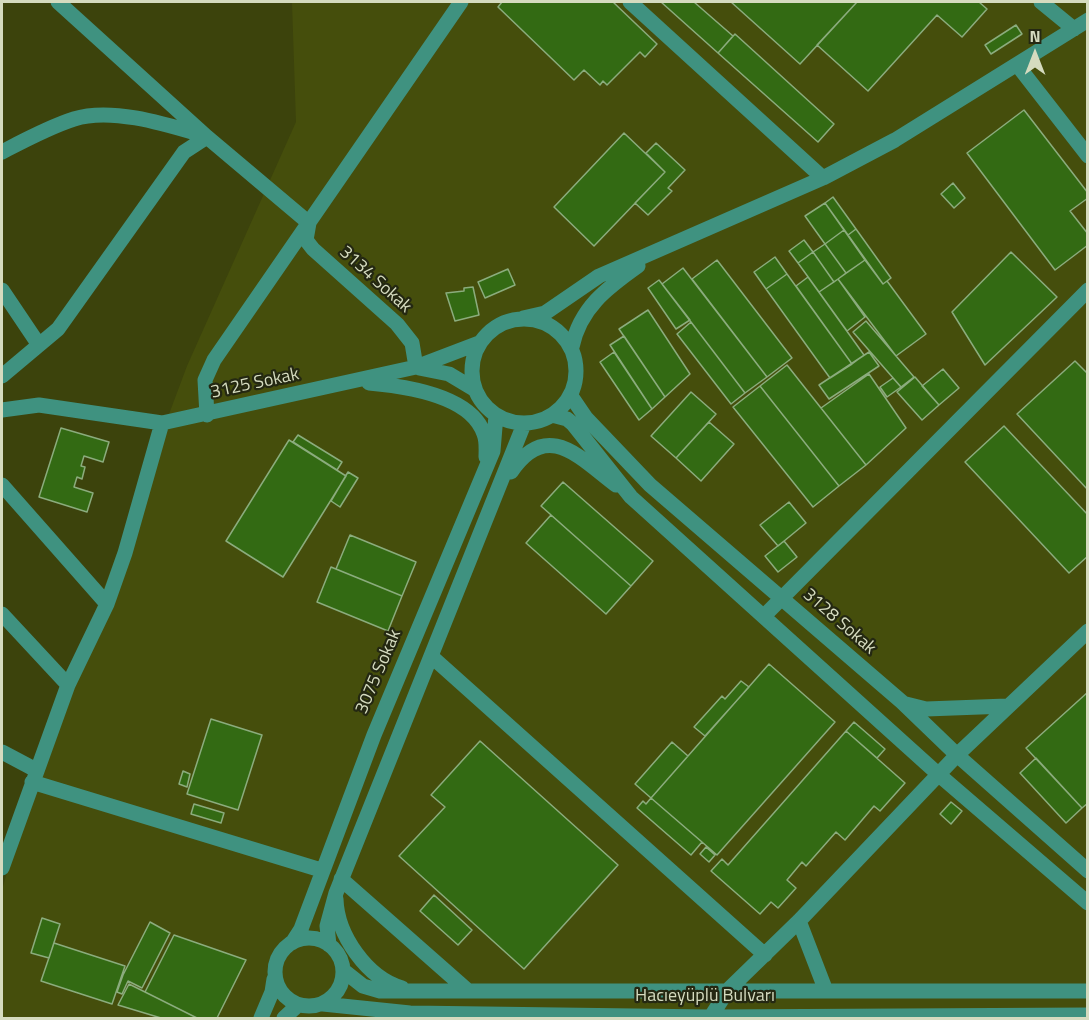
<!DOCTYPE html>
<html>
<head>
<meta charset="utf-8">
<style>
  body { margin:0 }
  #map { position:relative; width:1089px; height:1020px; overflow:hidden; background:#3c430c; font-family:"Titillium Web",sans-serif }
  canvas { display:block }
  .frame { position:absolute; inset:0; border:3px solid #d5dbbf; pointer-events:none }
  .north { position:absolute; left:1005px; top:24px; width:60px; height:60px; -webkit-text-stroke:4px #242812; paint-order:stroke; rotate:0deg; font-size:16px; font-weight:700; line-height:24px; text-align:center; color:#d5dbbf }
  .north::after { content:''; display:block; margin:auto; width:21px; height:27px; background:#d5dbbf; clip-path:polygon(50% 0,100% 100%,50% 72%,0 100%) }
</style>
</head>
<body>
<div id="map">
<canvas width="1089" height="1020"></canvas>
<div class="frame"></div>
<div class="north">N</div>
</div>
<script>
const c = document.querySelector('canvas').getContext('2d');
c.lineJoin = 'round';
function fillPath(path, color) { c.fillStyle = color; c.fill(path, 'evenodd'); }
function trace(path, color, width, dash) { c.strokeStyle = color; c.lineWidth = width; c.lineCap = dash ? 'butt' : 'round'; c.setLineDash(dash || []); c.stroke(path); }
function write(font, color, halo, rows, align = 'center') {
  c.font = font + ' "Titillium Web",sans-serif'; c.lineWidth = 4.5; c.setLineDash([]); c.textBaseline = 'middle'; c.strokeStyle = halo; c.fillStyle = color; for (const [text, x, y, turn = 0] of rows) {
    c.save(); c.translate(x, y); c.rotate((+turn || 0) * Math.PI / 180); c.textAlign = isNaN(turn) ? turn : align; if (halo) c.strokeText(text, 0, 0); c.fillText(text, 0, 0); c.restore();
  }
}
const built = new Path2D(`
  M292 2H1087V1018H2V890L36 770 187 366 296 122Z`);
const building = new Path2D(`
  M502 2H613L657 44 645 57 640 52 607 85 603 81 600 85 584 70 574 80 498 7Z
  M661 2H694L733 36 718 53Z
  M731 2H857L800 64Z
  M857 2H979L987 9 962 37 937 15 868 91 817 45Z
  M1016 25 1022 34 991 54 985 45Z
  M735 34 834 124 818 142 718 53Z
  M1024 110 1088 193V198L1070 211 1088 234V245L1055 270 967 153Z
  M624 133 665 172 594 246 554 207Z
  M656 143 685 170 668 188 672 191 648 215 635 203 665 172 646 153Z
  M953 183 965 198 954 208 941 194Z
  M833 197 856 229 848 235 825 203Z
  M825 203 844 230 825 244 805 216Z
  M856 229 891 278 883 284 848 235Z
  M844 230 865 260 846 273 825 244Z
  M804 240 813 252 798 263 789 251Z
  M825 244 846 273 834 282 813 252Z
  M813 252 834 282 819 292 798 263Z
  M1011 252 1057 297 985 365 952 312Z
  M775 257 787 274 766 289 754 272Z
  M717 260 792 358 767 377 692 279Z
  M865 260 883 284 887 281 926 334 896 356 838 279Z
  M683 268 767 377 745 393 662 284Z
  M508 269 515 285 485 298 478 282Z
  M787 274 852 364 830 378 766 289Z
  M808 277 864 355 852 364 796 286Z
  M838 279 865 317 847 331 819 292Z
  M659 280 690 320 676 329 648 288Z
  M473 287 479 315 455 321 446 293 464 291V288Z
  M648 310 690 374 665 397 619 329Z
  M866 321 914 377 901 387 853 332Z
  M691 322 745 393 731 404 677 334Z
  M624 336 665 397 652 409 610 345Z
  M614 352 652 409 639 420 600 362Z
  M869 352 879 366 829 399 819 385Z
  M1075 361 1088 374V490L1017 414Z
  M787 365 866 465 839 486 760 386Z
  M943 369 959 388 939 405 922 386Z
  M869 374 906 428 866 465 821 408Z
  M915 377 939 405 922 420 897 392Z
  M893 378 901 387 887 397 880 387Z
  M760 386 839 486 813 507 733 407Z
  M691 392 716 414 676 458 651 436Z
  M709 422 734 444 701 481 676 458Z
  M1004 426 1088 515V556L1069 573 965 462Z
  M61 428 109 442 103 462 84 456 81 466 85 467 82 479 77 477 74 487 93 493 87 512 39 497Z
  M298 435 342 462 337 470 293 442Z
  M289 440 346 476 283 577 226 541Z
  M348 472 358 478 340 507 331 501Z
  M563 482 653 561 631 586 541 506Z
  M789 502 806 523 778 546 760 525Z
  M551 515 631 586 606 614 526 543Z
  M350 535 416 562 402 596 336 569Z
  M784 541 797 557 778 572 765 556Z
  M331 567 402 596 388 631 317 602Z
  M769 664 835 722 717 855 651 798Z
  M741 681 749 687 705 736 694 727 722 696 725 699Z
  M1088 692V803L1082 808 1026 748Z
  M211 719 262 735 238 810 187 794Z
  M854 722 885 749 877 758 846 731Z
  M846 731 905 783 880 811 874 806 845 840 836 832 806 866 802 862 787 880 796 888 778 908 771 902 760 914 711 871 722 859 728 865Z
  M480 741 618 865 524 969 399 856 445 807 431 795Z
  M672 742 688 756 651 798 635 784Z
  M1036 758 1082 808 1066 823 1020 773Z
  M183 771 190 774 187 787 179 784Z
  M651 798 702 842 691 855 637 808 643 801 646 804Z
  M951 802 962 811 951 824 940 814Z
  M194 804 224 813 221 823 191 814Z
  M706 847 715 855 709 862 700 854Z
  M434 895 472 930 458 945 420 911Z
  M42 918 60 924 49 958 31 953Z
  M150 922 170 933 142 988 128 981 122 994 117 992 123 975Z
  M174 935 246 960 217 1018H197L145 992Z
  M54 943 125 966 112 1004 41 981Z
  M129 984 197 1018H161L118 1005Z`);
const minor = new Path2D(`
  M58 2 207 137 309 223 306 240 313 249 397 324 412 343 416 367
  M630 2 823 178
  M1041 2 1074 29
  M1018 66 1088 156
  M2 152C25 140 49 127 74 119 111 107 165 124 202 135
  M2 290 39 345
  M523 318 545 313 599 276 823 178 895 140 1088 20
  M472 371a52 52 0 1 1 104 0a52 52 0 1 1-104 0Z
  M572 347C580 308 607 288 638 266
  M419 368 449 374 474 389
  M2 376 58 329 184 152 207 137
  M369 383C403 386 471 395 484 434 487 441 486 450 486 457
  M571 396 586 418 650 485 902 702 957 755 1088 871
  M2 410 39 405 162 423 416 367 479 343
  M207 415 205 380 214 360 461 2
  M552 415 567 419 573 424 631 497 938 774 1088 903
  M511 472C547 419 579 457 616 485
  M2 485 107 604
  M2 614 68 685
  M764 616 1088 290
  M431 656 765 955
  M906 704 926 709 1007 706
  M2 752 36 770
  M32 782 321 870
  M2 868 68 685 107 604 125 553 162 423
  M341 879 467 990
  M336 899C337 935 367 978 402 988
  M799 921 826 991
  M275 972a34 34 0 1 1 68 0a34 34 0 1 1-68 0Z
  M292 943 301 929 374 735 493 451 496 415
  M329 945 327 926 336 893 524 424
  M344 971 363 986 380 991H1088
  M323 1004 410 1013 710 1017 1088 1015
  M261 1018 272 992 274 979
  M284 1018 298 1005
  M710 1018 728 990 799 921 957 755 1088 631`);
const streetNames = [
  ["3134 Sokak",375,280,42],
  ["3125 Sokak",255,384,-12],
  ["3128 Sokak",839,622,41],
  ["3075 Sokak",379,672,-67],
  ["Hacıeyüplü Bulvarı",705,997]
];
fillPath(built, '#454e0c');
fillPath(building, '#336a13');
trace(building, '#8bac7d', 1.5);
trace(minor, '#3f9280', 15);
write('18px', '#d5dbbf', '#242812', streetNames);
</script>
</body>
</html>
